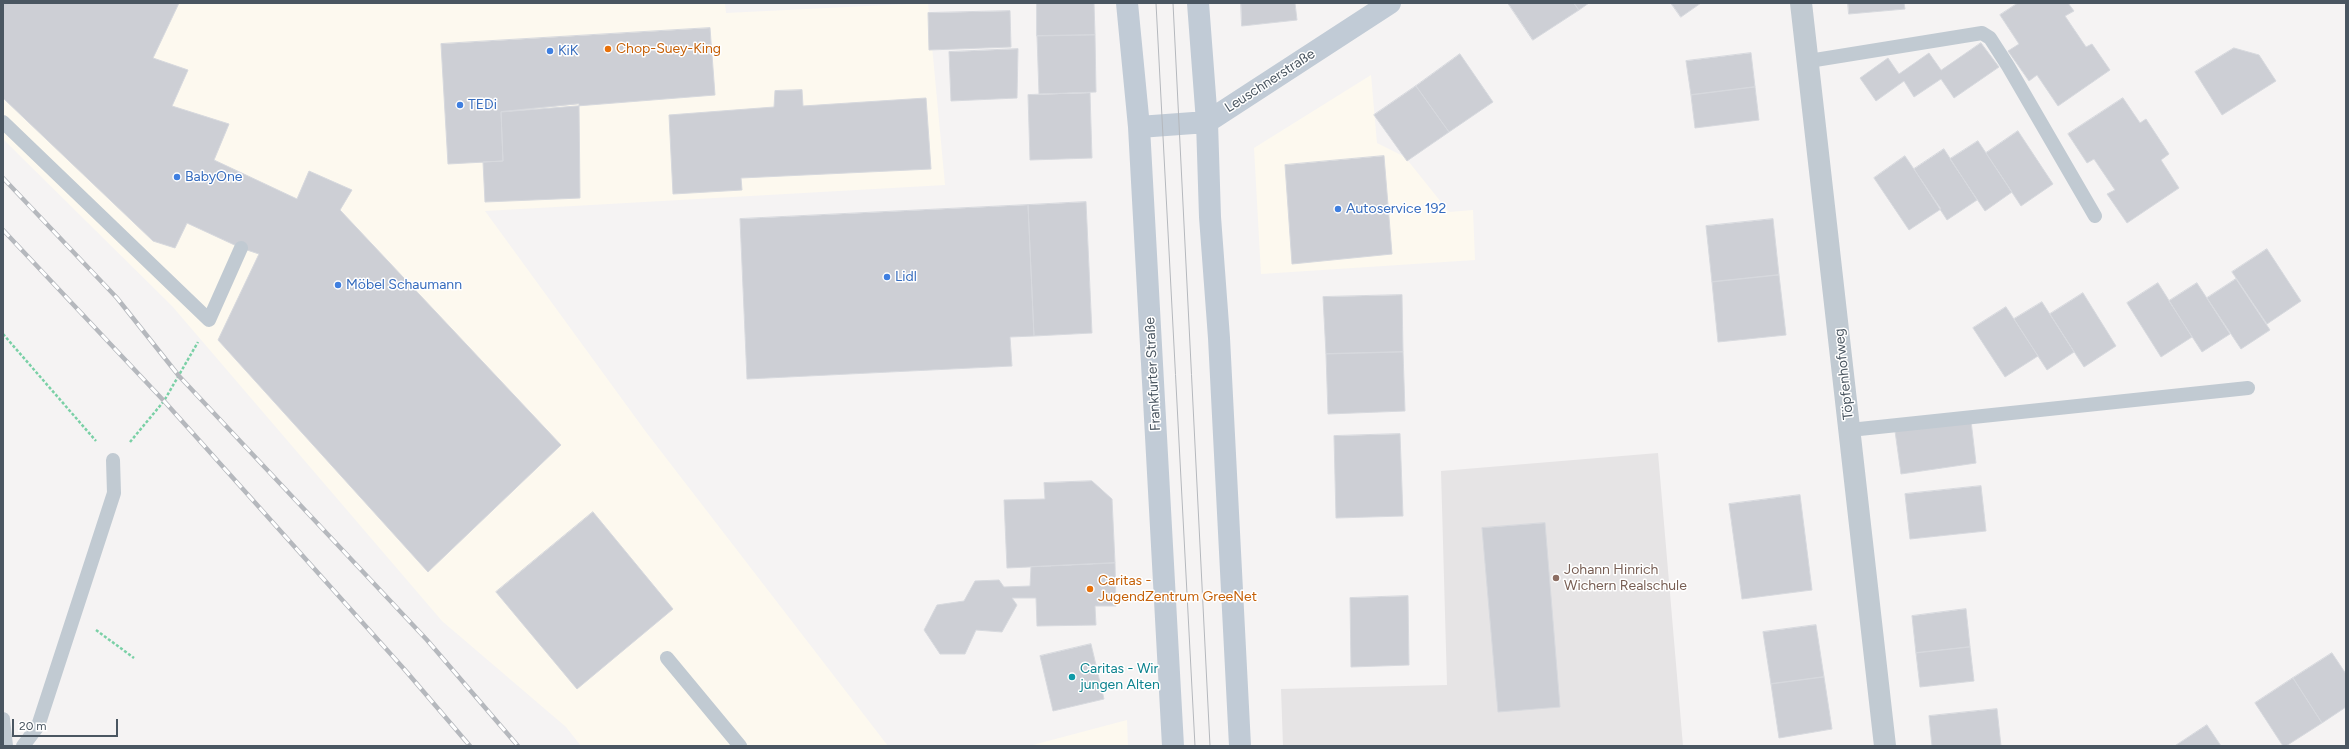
<!DOCTYPE html>
<html>
<head>
<meta charset="utf-8">
<style>
  body { margin:0 }
  #map { position:relative; width:2349px; height:749px; overflow:hidden; background:#f5f3f3; font-family:Figtree,sans-serif }
  canvas { display:block }
  .frame { position:absolute; inset:0; border:4px solid #4a5661; pointer-events:none }
  .scale { position:absolute; left:12px; top:719px; width:106px; height:18px; box-sizing:border-box; border:2px solid #4a5661; border-top:0; padding-left:5px; font-size:12px; line-height:14px; white-space:nowrap; color:#4a5661; -webkit-text-stroke:3px #fff; paint-order:stroke }
</style>
</head>
<body>
<div id="map">
<canvas width="2349" height="749"></canvas>
<div class="frame"></div>
<div class="scale">20 m</div>
</div>
<script>
const c = document.querySelector('canvas').getContext('2d');
c.lineJoin = 'round';
function fillPath(path, color) { c.fillStyle = color; c.fill(path, 'evenodd'); }
function trace(path, color, width, dash) { c.strokeStyle = color; c.lineWidth = width; c.lineCap = dash ? 'butt' : 'round'; c.setLineDash(dash || []); c.stroke(path); }
function write(font, color, halo, rows, align = 'center') {
  c.font = font + ' Figtree,sans-serif'; c.lineWidth = 3; c.setLineDash([]); c.textBaseline = 'middle'; c.strokeStyle = halo; c.fillStyle = color; for (const [text, x, y, turn = 0] of rows) {
    c.save(); c.translate(x, y); c.rotate((+turn || 0) * Math.PI / 180); c.textAlign = isNaN(turn) ? turn : align; if (halo) c.strokeText(text, 0, 0); c.fillText(text, 0, 0); c.restore();
  }
}
const commercial = new Path2D(`
  M3 3H725L726 13 928 3 945 185 485 211 646 432 888 746H581L566 727 442 621 172 306 3 139Z
  M1371 75 1377 143 1405 157 1449 212 1473 210 1475 260 1261 274 1254 148Z
  M1127 720 1128 746H1029Z`);
const education = new Path2D(`
  M1658 453 1683 746H1283L1281 689 1447 685 1441 471Z`);
const building = new Path2D(`
  M3 3H179L153 58 188 70 172 106 229 124 214 160 297 199 309 171 352 190 340 210 561 445 428 572 218 340 259 254 241 248 187 223 175 248 153 241 3 98Z
  M1037 3H1094L1095 35 1037 36Z
  M1241 3H1295L1297 20 1242 26Z
  M1508 3H1574L1579 10 1533 40Z
  M1574 3H1589L1579 10Z
  M1671 3H1701L1681 17Z
  M1848 3H1904L1905 9 1849 14Z
  M2018 3H2068L2074 11 2065 16 2086 47 2092 44 2110 70 2058 106 2037 75 2029 81 2008 51 2019 44 2000 15Z
  M1010 11 1011 47 929 50 928 13Z
  M710 28 715 95 501 112 503 161 448 164 441 44Z
  M1095 35 1096 92 1039 94 1037 36Z
  M1981 43 1999 67 1954 98 1941 79 1914 97 1904 81 1876 101 1860 78 1888 58 1899 74 1929 53 1941 70Z
  M2234 48 2259 55 2276 81 2222 115 2195 72Z
  M1018 49 1017 98 951 101 949 52Z
  M1751 53 1755 87 1691 95 1686 61Z
  M1460 54 1493 102 1449 132 1416 86Z
  M1416 86 1449 132 1407 161 1374 115Z
  M1755 87 1759 120 1695 128 1691 95Z
  M802 90 803 106 926 98 931 169 741 178 742 190 673 194 669 115 774 107 775 91Z
  M1090 93 1092 158 1030 160 1028 95Z
  M2123 98 2140 123 2146 119 2169 154 2161 160 2179 188 2127 223 2107 194 2115 190 2094 159 2087 163 2068 134Z
  M579 104 580 198 485 202 483 162 503 161 501 112Z
  M2018 131 2053 184 2021 206 1986 153Z
  M1978 141 2012 192 1985 211 1950 159Z
  M1944 149 1977 200 1947 220 1914 169Z
  M1384 156 1392 254 1292 264 1285 165Z
  M1905 156 1941 209 1909 230 1874 178Z
  M1086 202 1092 333 1034 336 1028 205Z
  M1028 205 1034 336 1010 337 1012 366 747 379 740 219Z
  M1773 219 1779 275 1712 282 1706 226Z
  M2267 249 2301 301 2267 324 2232 272Z
  M1779 275 1786 335 1718 342 1712 282Z
  M2236 279 2270 330 2241 349 2207 298Z
  M2158 283 2192 337 2161 357 2127 303Z
  M2197 283 2230 334 2202 352 2169 301Z
  M2083 293 2116 346 2084 367 2050 314Z
  M1402 295 1403 352 1326 354 1323 297Z
  M2042 302 2074 352 2047 370 2014 319Z
  M2006 307 2038 356 2005 377 1973 328Z
  M1403 352 1405 411 1328 414 1326 354Z
  M1971 421 1976 463 1901 474 1895 431Z
  M1400 434 1403 516 1336 518 1334 436Z
  M1092 481 1112 499 1115 563 1007 568 1004 500 1045 499 1044 483Z
  M1981 486 1986 531 1910 539 1905 494Z
  M1800 495 1812 590 1742 599 1729 504Z
  M593 512 673 609 577 689 496 592Z
  M1545 523 1560 707 1498 712 1482 528Z
  M1115 563 1116 606H1095L1096 625 1037 626 1036 598H1012L1017 605 1002 632 976 630 965 654H940L924 630 937 605 964 601 975 581 999 580 1004 587 1030 586 1031 567Z
  M1408 596 1409 665 1351 667 1350 598Z
  M1966 609 1970 647 1916 653 1912 616Z
  M1816 625 1824 677 1771 684 1763 632Z
  M1091 644 1104 699 1053 711 1040 656Z
  M1970 647 1974 681 1920 687 1916 653Z
  M2332 653 2346 674V707L2322 723 2293 678Z
  M1824 677 1832 729 1779 738 1771 684Z
  M2293 678 2322 723 2286 746H2283L2255 703Z
  M1997 709 2001 746H1932L1929 716Z
  M2207 725 2221 746H2175Z`);
const path = new Path2D(`
  M3 334 96 441
  M130 442 164 401 198 342
  M96 630 134 658`);
const lane = new Path2D(`
  M1809 61 1982 33 1990 38 2008 66 2095 216
  M3 122 209 320 241 248
  M1850 430 2248 388
  M667 658 740 746
  M3 719 6 746
  M23 746 38 726 114 493 113 460`);
const street = new Path2D(`
  M1801 3 1885 746`);
const secondary = new Path2D(`
  M1127 3 1139 127 1173 746
  M1198 3 1207 122 1210 217 1219 338 1240 746
  M1139 127 1207 122 1390 3`);
const tram = new Path2D(`
  M1156 3 1195 746
  M1173 3 1210 746`);
const rail = new Path2D(`
  M3 178 117 298 179 376 427 640 518 746
  M3 230 164 401 405 670 470 746`);
const markers = [
  [608,49,4,"#e8710a"],
  [550,51,4,"#3f7fe0"],
  [460,105,4,"#3f7fe0"],
  [177,177,4,"#3f7fe0"],
  [1338,209,4,"#3f7fe0"],
  [887,277,4,"#3f7fe0"],
  [338,285,4,"#3f7fe0"],
  [1556,578,4,"#8d6e63"],
  [1090,589,4,"#e8710a"],
  [1072,677,4,"#0f9aa8"]
];
const foodNames = [
  ["Chop-Suey-King",616,49],
  ["Caritas -",1098,581],
  ["JugendZentrum GreeNet",1098,597]
];
const shopNames = [
  ["KiK",558,51],
  ["TEDi",468,105],
  ["BabyOne",185,177],
  ["Autoservice 192",1346,209],
  ["Lidl",895,277],
  ["Möbel Schaumann",346,285]
];
const streetNames = [
  ["Leuschnerstraße",1270,81,-33],
  ["Frankfurter Straße",1153,374,-93],
  ["Töpfenhofweg",1844,374,-96]
];
const educationNames = [
  ["Johann Hinrich",1564,570],
  ["Wichern Realschule",1564,586]
];
const cultureNames = [
  ["Caritas - Wir",1080,669],
  ["jungen Alten",1080,685]
];
fillPath(commercial, '#fdf9ef');
fillPath(education, '#e6e4e5');
fillPath(building, '#cdcfd5');
trace(building, '#d7d9de', 1);
trace(path, '#7ad0a6', 2.5, [3, 2]);
trace(lane, '#c1cad2', 14);
trace(street, '#c1cad2', 22);
trace(secondary, '#c1cbd6', 22);
trace(tram, '#b5b8bd', 1);
trace(rail, '#b5b8bd', 4.5);
trace(rail, '#fff', 3, [9]);
for (const [x, y, r, color] of markers) { const dot = new Path2D(); dot.arc(x, y, r, 0, 2 * Math.PI); c.fillStyle = color; c.fill(dot); trace(dot, '#fff', 1.5); }
write('14px', '#c56008', '#fff', foodNames, 'left');
write('14px', '#366cbe', '#fff', shopNames, 'left');
write('14px', '#4a5661', '#fff', streetNames);
write('14px', '#785e54', '#fff', educationNames, 'left');
write('14px', '#0d838f', '#fff', cultureNames, 'left');
</script>
</body>
</html>
